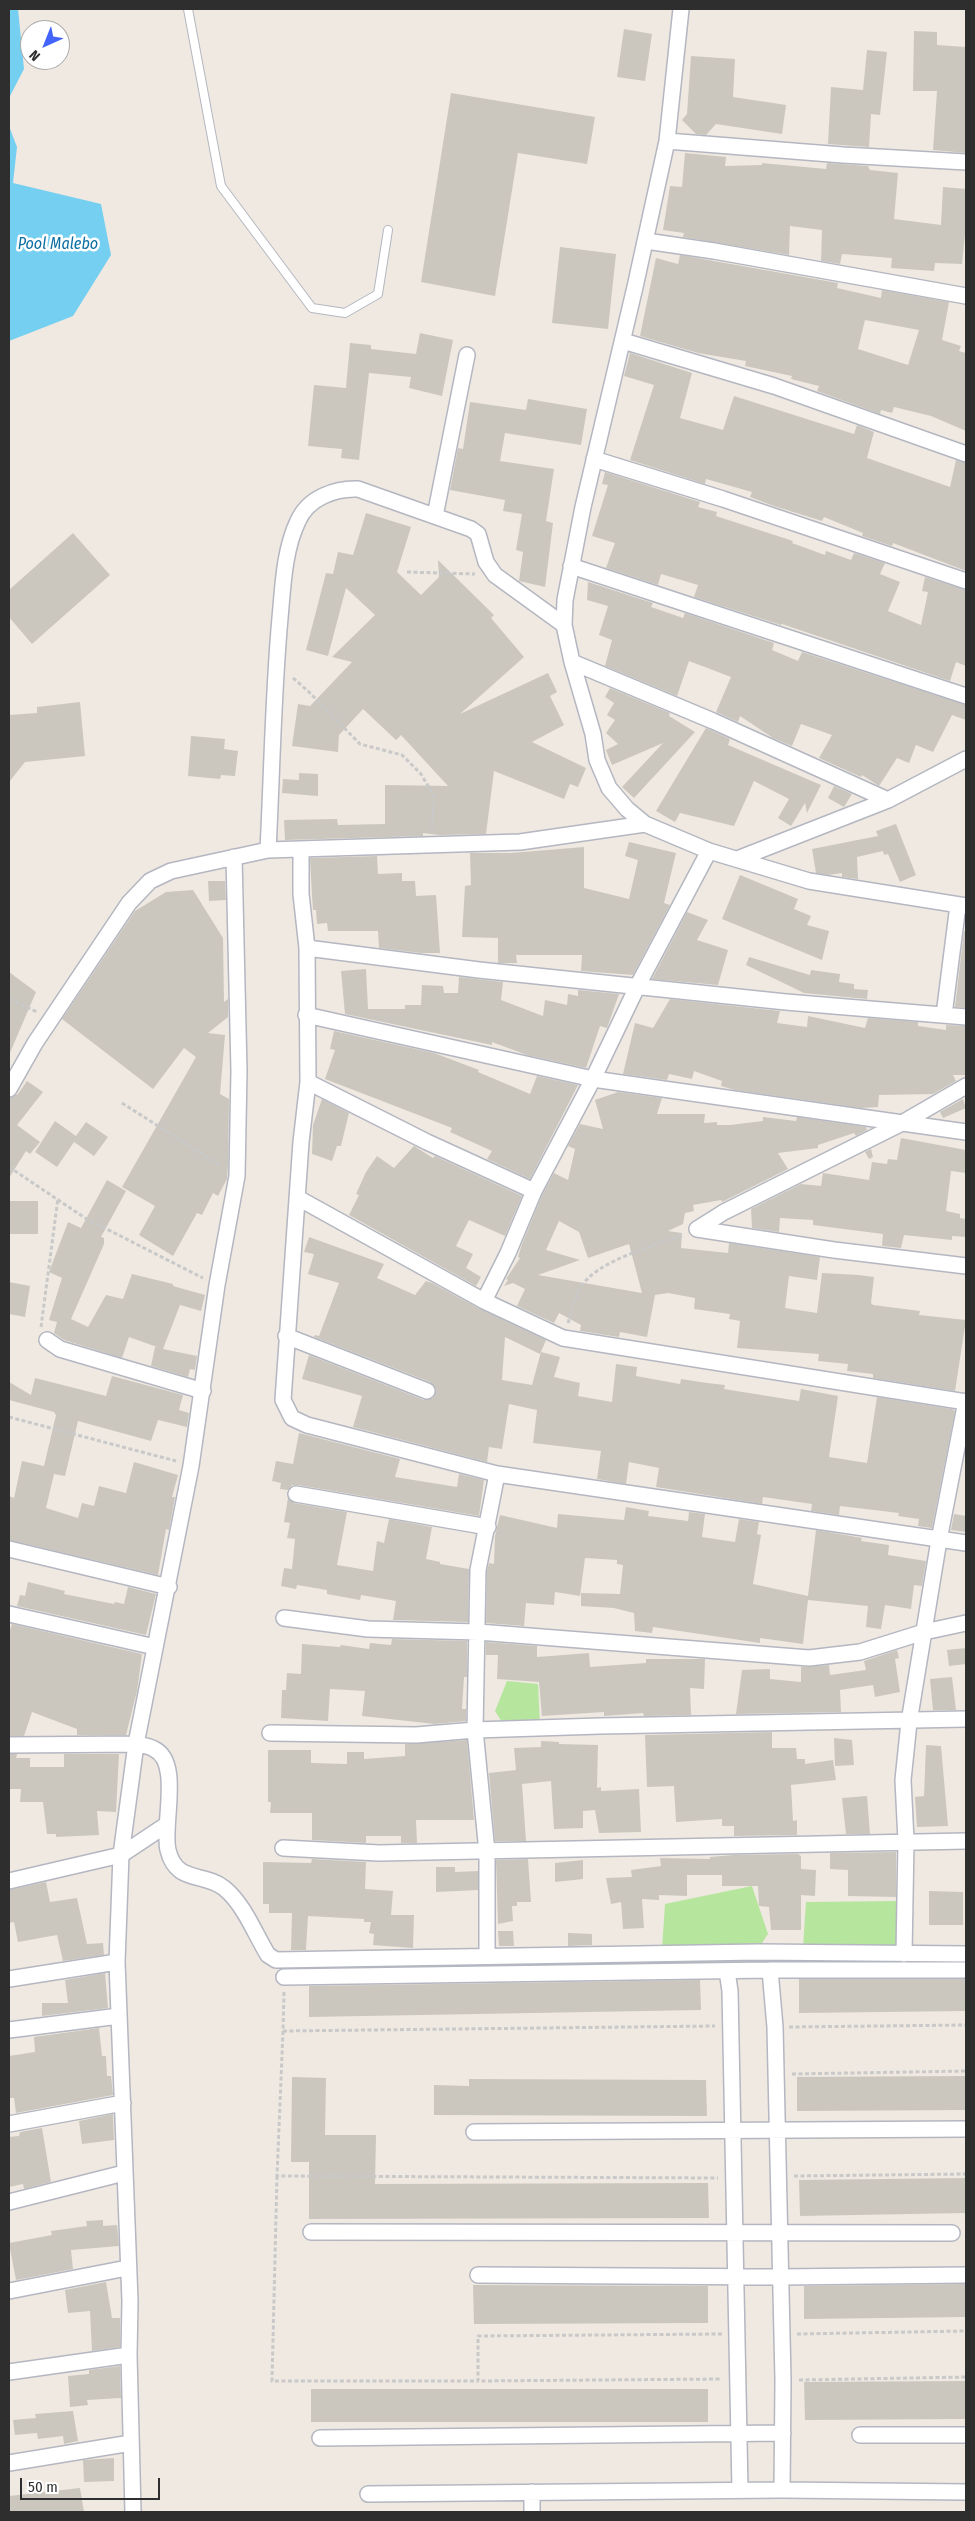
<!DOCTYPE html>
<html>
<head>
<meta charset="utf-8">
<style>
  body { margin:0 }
  #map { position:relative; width:975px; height:2521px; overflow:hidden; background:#efe9e1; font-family:"Fira Sans Condensed",sans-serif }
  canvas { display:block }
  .frame { position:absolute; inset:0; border:10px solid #2e2e2e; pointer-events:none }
  .north { position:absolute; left:20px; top:20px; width:50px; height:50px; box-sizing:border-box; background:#fff; border:1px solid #ababab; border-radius:50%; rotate:224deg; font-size:14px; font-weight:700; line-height:20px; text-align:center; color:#2e2e2e }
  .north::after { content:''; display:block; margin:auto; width:18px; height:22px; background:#4264fb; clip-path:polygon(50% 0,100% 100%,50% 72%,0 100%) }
  .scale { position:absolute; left:20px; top:2478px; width:140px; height:22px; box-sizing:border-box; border:2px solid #2e2e2e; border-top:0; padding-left:6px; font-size:15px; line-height:18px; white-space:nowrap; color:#2e2e2e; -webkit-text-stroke:4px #fff; paint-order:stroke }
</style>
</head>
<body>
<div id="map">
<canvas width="975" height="2521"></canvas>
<div class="frame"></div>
<div class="north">N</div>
<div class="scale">50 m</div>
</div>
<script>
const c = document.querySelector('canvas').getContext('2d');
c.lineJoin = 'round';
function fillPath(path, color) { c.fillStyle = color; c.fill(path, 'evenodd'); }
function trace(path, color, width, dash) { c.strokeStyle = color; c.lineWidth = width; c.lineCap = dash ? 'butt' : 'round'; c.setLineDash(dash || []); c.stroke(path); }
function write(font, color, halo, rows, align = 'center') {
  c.font = font + ' "Fira Sans Condensed",sans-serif'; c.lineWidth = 5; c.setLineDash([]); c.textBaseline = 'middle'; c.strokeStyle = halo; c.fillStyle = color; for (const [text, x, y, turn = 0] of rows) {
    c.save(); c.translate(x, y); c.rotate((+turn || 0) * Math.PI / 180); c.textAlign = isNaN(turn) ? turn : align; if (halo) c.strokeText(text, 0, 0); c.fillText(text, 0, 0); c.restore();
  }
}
const green = new Path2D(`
  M507 1681 538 1684 540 1726 505 1727 495 1711Z
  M752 1886 768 1934 758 1949H662L665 1904Z
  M899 1901V1946L803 1947 806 1902Z`);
const water = new Path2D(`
  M9 9H18L24 69 9 98Z
  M9 126 17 147 13 183 101 204 111 255 73 316 9 341Z`);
const building = new Path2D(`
  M624 29 652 34 645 81 617 77Z
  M914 31 937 32V45L966 47V153L933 150 937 91H913Z
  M867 50 887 52 880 115 871 114 869 147 828 144 831 87 863 90Z
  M691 56 735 59 733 97 786 105 782 134 716 124 706 135 696 134 682 120 687 114Z
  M451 93 595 117 587 164 518 153 495 296 421 282Z
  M685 153 726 157 725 166 762 165V163L826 169 827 163 868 166 870 170 898 173 894 219 941 225 943 187 966 189V225L962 264 935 263 934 271 891 268 892 258 842 254 840 264 821 261 822 230 790 226 789 255 683 237 684 233 663 230 670 186 682 187Z
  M560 247 616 254 608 329 552 323Z
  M680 255 838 283 837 288 881 298 882 290 949 302 942 340 961 346 959 351 966 353V431L931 416 894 407 892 413 881 410 880 414 817 391 819 386 791 379 792 376 745 366 746 361 698 353 640 336 656 258 678 264ZM865 320 919 330 908 365 858 349Z
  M420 333 453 340 442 396 409 388 411 377 369 373 359 460 341 458 342 449 308 446 314 385 346 388 350 343 371 345V349L416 354Z
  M630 353 692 373 680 418 723 430 734 396 854 434 857 425 874 432 867 458 950 487 956 460 966 463V571L893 543 892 546 862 536 863 533 824 517 822 521 774 506 750 497 752 492 706 479 705 484 630 460 654 385 624 376Z
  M528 399 587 409 581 445 505 433 500 461 554 469 546 521 553 523 545 587 519 581 523 552 516 550 522 514 503 511 505 500 450 490 458 448 463 449 470 402 526 410Z
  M605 472 700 502 698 507 717 512 716 516 793 541 792 543 825 555 826 551 851 560 854 553 885 563 880 574 900 582 888 611 921 625 928 592 922 591 925 577 966 590V666L956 662 950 681 782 624 781 625 694 597 698 585 661 574 658 585 606 568 615 543 592 536 608 485 602 484Z
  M366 513 411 527 397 572 421 595 439 577 438 560 494 615 491 618 524 657 460 714 548 673 557 692 550 696 564 725 532 742 586 768 578 787 570 784 564 799 494 771 486 834 439 835 423 833V836L285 840 284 820 337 819 338 825 385 824V785L448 786 401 735 396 740 363 709 339 735 338 752 292 746 298 704 310 706 352 662 332 657 375 615 346 588 328 656 306 650 326 573 333 574 338 552 353 555Z
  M73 533 110 575 32 644 9 617V590Z
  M588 582 653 603 651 607 683 618 685 613 774 643 772 650 798 661 802 652 966 705V720L952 715 933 752 916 745 909 763 897 758 879 786 862 775 861 777 819 758 832 735 801 724 792 746 773 738 740 716 738 722 716 712 731 677 689 661 677 696 605 666 612 640 599 635 608 606 587 600Z
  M610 688 670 713 669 716 695 732 634 798 622 787 663 743 612 765 606 750 618 744 606 733 615 720 607 715 614 703 605 697Z
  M80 702 85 756 25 762 9 782V715L37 713V707Z
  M706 728 730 739 728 745 821 785 807 813 805 803 791 826 778 818 789 799 754 781 734 826 680 813 675 822 656 811Z
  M191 736 225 739 224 749 238 751 235 776 221 775 220 779 188 776Z
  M299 773 318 774V796L282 793 283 779 299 780Z
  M834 786 852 794 844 807 828 798Z
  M896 824 916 875 900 882 888 854 884 855 883 851 857 857 858 879 842 877V873L828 875 816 873 812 849 878 836 876 831Z
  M629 842 676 853 664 903 670 905 633 975 581 971 582 955H516L517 963H498V938L462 937 465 886 471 885 470 853H511L584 847V888L629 899 638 860 625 856Z
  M377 856 378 874 402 873V881H415L416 896 436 895 440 953H421L379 948 378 931H328L327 923 317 924 316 910H313L312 896 310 858Z
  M740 875 798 899 794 909 811 916 807 925 829 931 822 960 722 919Z
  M208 881H225L226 900 209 901Z
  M193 890 223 938 224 1002 228 999V1017L208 1033 225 1035 220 1094 229 1099 228 1165 227 1179 218 1196 213 1193 202 1215 197 1213 173 1256 139 1235 155 1206 122 1187 196 1057 184 1048 153 1089 62 1019 135 911 166 892Z
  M687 912 708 920 697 940 728 950 718 985 652 979Z
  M964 931 966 932V1008L955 1007Z
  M749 957 810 975 811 970 840 974 839 982 854 984V989L868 990 867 999 804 993 746 965Z
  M366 969 368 1009H405V1005H421L422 985 443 986 444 993H458L459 977 503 982 501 1000 543 1016 545 1000 567 1005 568 994 578 996V990L619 994 607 1028 600 1026 586 1068 527 1055 492 1042V1045L345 1014 341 971Z
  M9 972 36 992 9 1055Z
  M670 999 780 1011 777 1023 807 1027 808 1016 865 1028 868 1018 918 1022V1026L946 1030V1025L966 1026V1075H953L956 1081 933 1094 879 1095 878 1107 861 1108 735 1090 721 1086 722 1081 694 1071 692 1079 669 1074 667 1080 623 1074 635 1023 653 1028Z
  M334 1031 434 1053 479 1070 478 1072 530 1094 537 1076 578 1085 530 1179 487 1159 492 1151 450 1132 452 1128 325 1079 335 1050 330 1049Z
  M27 1081 43 1092 17 1125 40 1142 30 1154 26 1151 9 1178V1098L18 1094Z
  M618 1092 662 1098 657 1114H705L704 1123 717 1122V1125H730L763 1121V1117L796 1121 797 1117 866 1127 867 1130 856 1136 854 1133 818 1145V1148L778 1153 788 1169 722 1202 721 1200 693 1205 694 1211 685 1213 683 1224 668 1231 682 1233 681 1248 728 1253 729 1243 820 1257 817 1280 789 1276 785 1308 817 1313 822 1273 859 1275 874 1277 871 1303 873 1305 920 1311 919 1315 966 1320 955 1391 873 1378V1374L847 1371 848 1364 818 1361 819 1354 737 1348 740 1321 729 1319 730 1314 694 1309 695 1298 668 1293 655 1295 647 1337 620 1332 619 1337 580 1331 581 1325 559 1313 554 1323 517 1306 525 1289 513 1283 504 1286 508 1280 506 1279 520 1258 518 1257 522 1244 542 1195 554 1173 568 1180 575 1149 568 1146 580 1124 603 1129 595 1100ZM559 1221 579 1232 588 1258 629 1244 642 1293 538 1275 580 1260 546 1250Z
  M322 1099 349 1113 341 1146H337L332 1161 312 1154 313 1125Z
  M963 1099 966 1108 943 1118 940 1112Z
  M55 1121 76 1136 86 1122 108 1137 94 1156 74 1142 57 1167 35 1152Z
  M901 1138 966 1150V1173L951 1171 946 1211 960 1214V1218L966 1219V1237L952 1236V1240L904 1235 901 1248 882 1246 883 1234 813 1225V1220L780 1218 779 1232 752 1228 751 1209 801 1184 821 1186 823 1173 869 1180 872 1162 887 1164 888 1159 897 1160Z
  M414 1146 433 1158 435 1156 522 1196 505 1236 469 1220 456 1246 473 1254 466 1268 481 1277 476 1286 349 1215 359 1195 356 1194 366 1172 377 1156 394 1168Z
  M871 1149 873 1157 869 1159 865 1152Z
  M107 1180 126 1191 101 1237 104 1238V1244L71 1319 88 1327 106 1295 123 1299 132 1274 173 1284V1286L205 1295 201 1311 180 1305 163 1349 197 1356 195 1370 190 1369 188 1377 151 1366 155 1347H157L129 1337 122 1358 64 1340 54 1333 57 1322 49 1320 62 1278 49 1272 68 1222 81 1228Z
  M9 1201H38V1234H9Z
  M309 1237 384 1264 377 1278 415 1295 426 1281 432 1283 480 1309 546 1340 540 1354 505 1337 502 1380 532 1385 541 1352 560 1357 554 1377 580 1383 578 1396 612 1402 616 1364 637 1367 636 1376 680 1384 681 1379 707 1383 725 1385 724 1389 799 1401 801 1389 838 1396 829 1457 867 1463 877 1397 952 1409 955 1411 932 1528 918 1526 919 1519 898 1516 899 1513 840 1506 839 1515 811 1511 812 1504 763 1497 762 1504 656 1487 659 1468 629 1462 626 1484 597 1479 601 1451 533 1443 537 1410 509 1404 502 1449 489 1447 487 1462 353 1427 362 1396 302 1379 309 1355 424 1400 433 1398 436 1389 430 1382 314 1337 315 1335 319 1336 339 1283 308 1274 314 1254 304 1252Z
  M9 1282 30 1286 25 1317 9 1314Z
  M112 1376 183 1395 179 1410 189 1413 187 1427 158 1420 151 1441 78 1421 65 1476 54 1474 46 1508 78 1518 82 1503 94 1506 99 1486 126 1493 134 1462 178 1475 172 1497H175L169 1530 166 1529 158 1575 9 1540V1496L14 1498 22 1461 44 1466 56 1415 54 1412 9 1400V1382L31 1395 35 1378 106 1396Z
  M299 1433 400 1459 395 1477 457 1487 459 1474 484 1480 479 1516 298 1485H292L288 1490 280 1489 281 1483 272 1481 276 1461 293 1464Z
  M288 1498 294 1503 347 1512 337 1565 373 1571 377 1541 384 1543 389 1519 432 1527 426 1559 440 1562V1564L469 1569 468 1622 393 1620 396 1601 361 1595 360 1600 327 1594V1590L297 1585 296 1589 281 1586 284 1568 292 1569 295 1539 287 1538 290 1523 284 1522Z
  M626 1507 649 1511 648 1516 688 1521 689 1512 705 1514 702 1537 735 1542 739 1519 759 1522 757 1534 761 1535 753 1584 808 1596 816 1530 862 1538 861 1541 889 1545 888 1555 926 1561 922 1586 914 1585 911 1609 885 1605 881 1629 866 1627 868 1606 808 1600 803 1644 760 1638V1643L653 1627 652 1633 635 1631 634 1613 614 1608 581 1606V1593L620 1594 623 1565 617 1564V1560L585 1558 580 1596 555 1592 554 1605 526 1603 524 1626 486 1623 487 1571 489 1563 494 1564 495 1536 500 1515 557 1528 558 1514 624 1520Z
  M954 1514 966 1516V1532L951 1530Z
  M28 1582 65 1591 64 1594 114 1604 115 1602 124 1604 128 1587 156 1594 146 1635 17 1606 20 1595 25 1596Z
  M12 1624 142 1654 137 1691 126 1735H77V1729L32 1712 24 1736H9V1633Z
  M392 1639 467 1641V1677H464L462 1709H466V1721L435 1724 362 1716 365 1691 330 1689 328 1721 281 1718 282 1690H286L287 1673 301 1674 302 1644 340 1647 341 1645 369 1649 370 1643 391 1645Z
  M486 1642 537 1646V1657L589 1653 590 1667 646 1663V1659H705L704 1689 690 1688 691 1715 644 1716 643 1713 604 1716V1712L542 1716 539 1682 497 1679 498 1655H486Z
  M966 1648V1664L949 1666 947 1650Z
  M897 1650 899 1658 895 1659 900 1692 875 1697 873 1685 840 1690 841 1712 736 1714 742 1670 770 1669V1679L801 1682V1667L829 1665 830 1675 866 1670 864 1661Z
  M952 1677 956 1710H933L930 1679Z
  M772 1732V1748H796L797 1759H805V1764L833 1760 836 1780 791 1785 793 1821 797 1820V1835L734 1836V1826H722V1819L676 1822 674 1786 647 1787 645 1735Z
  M834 1738 852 1740 854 1765 835 1766Z
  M467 1740 474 1820H416L417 1843H401V1836H366V1843L312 1840V1813H270L271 1802H268V1750H311V1763L347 1764V1752H364V1759L405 1756V1744Z
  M541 1741 559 1742V1744L598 1745 597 1788 601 1787V1791L639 1789 641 1832 599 1833 595 1810 583 1811V1828L554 1829 551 1781 522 1784 526 1841H495L489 1773 516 1770 514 1748 541 1747Z
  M926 1745 941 1746 948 1826 917 1827 915 1797 924 1796Z
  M9 1754H17L16 1758H30V1767H64V1754H119L116 1812 97 1811 99 1835 56 1837V1834H47L43 1802H20L21 1789H9Z
  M867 1796 870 1834H846L842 1798Z
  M896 1852V1897L848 1896V1870L830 1869V1853Z
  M798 1854 801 1856V1869L816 1870 815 1896 801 1895V1930H771L769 1907 759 1906 758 1886H722V1875H687V1896L659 1895V1900L642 1899 644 1928 623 1929 621 1902 611 1904 606 1878 632 1877 631 1870 661 1866 660 1858 710 1859V1857L734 1855Z
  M312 1859 366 1862 365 1889 393 1891 391 1915H414L413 1948 373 1945 374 1934 369 1933 371 1922H364V1919L308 1916 306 1950H291L292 1913H269V1904H263V1862L311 1863Z
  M528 1859 531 1902H517V1906H512L513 1921 498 1924 496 1860Z
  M583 1860V1879L555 1882V1863Z
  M436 1867H455V1872L478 1871V1890L436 1892Z
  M46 1882 50 1902 77 1898 87 1944 103 1943 104 1955 63 1961 57 1935 18 1942 14 1922 9 1923V1890Z
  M929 1891 963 1892V1925H929Z
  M498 1931H513L514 1946H499Z
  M568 1933 592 1934V1945L568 1946Z
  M105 1973 108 2008 42 2016V2003H68L65 1980Z
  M799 1979H966V2011L799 2013Z
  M700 1980 701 2010 309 2017V1986Z
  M99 2028 102 2056H106L107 2076H111L113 2095 16 2113 14 2098H9V2056L35 2052 34 2037Z
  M966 2076V2110L797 2111V2077Z
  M292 2077 326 2078 325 2135H376L375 2184 708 2183 709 2218 309 2219V2162H291Z
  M469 2079 706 2080 707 2116 434 2115V2085L469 2086Z
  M113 2114 114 2140 82 2144 79 2121Z
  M42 2128 51 2182 24 2189 23 2184 9 2187V2137L19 2136 20 2132Z
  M966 2178V2213L800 2216 799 2180Z
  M103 2220V2226L117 2225 119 2246 71 2250 73 2269 16 2280 9 2243 52 2235 51 2231 87 2226 86 2221Z
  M106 2282 112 2318H120V2347L92 2351 90 2311 68 2313 65 2290Z
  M966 2284V2317L804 2319V2286Z
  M473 2285 708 2286V2323L474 2324Z
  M120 2366 121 2398 87 2400 88 2405 70 2407 68 2376 89 2374V2370Z
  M966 2381V2419L805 2420 804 2382Z
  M311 2389H708V2422H311Z
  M73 2411 78 2441 64 2444 63 2436 38 2439 37 2433 15 2435 13 2420 36 2418 35 2414Z
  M114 2458V2481L84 2482 83 2460Z
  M80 2488 84 2512H9V2496Z`);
const path = new Path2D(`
  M407 572 475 574
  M293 678 308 691 360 744 402 755 421 774 434 796 432 830
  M9 999 37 1012
  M122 1103 221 1166
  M9 1167 85 1218 203 1278
  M568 1323C572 1312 575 1297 581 1287 596 1261 654 1246 682 1235
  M41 1327 58 1198
  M9 1417 176 1461
  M284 1992 283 2031 715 2026
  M789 2027 966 2025
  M283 2031 277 2176 718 2178
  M792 2074 966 2071
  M277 2176 272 2381H478
  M794 2176 966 2174
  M722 2334 478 2336V2381L722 2379
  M797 2334 966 2331
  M799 2380 966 2377`);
const service = new Path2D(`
  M188 9 221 186 312 308 345 313 378 294 388 230`);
const minor = new Path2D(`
  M667 141 843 155 966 162
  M646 241 714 251 966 296
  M623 341 774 386 966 454
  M594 459 723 499 966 581
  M435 516 467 355
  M571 566 966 696
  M572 662 713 721 888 800
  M645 824 627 809 609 788 597 760 593 734 572 662 564 625 565 600 583 507 635 287 667 141 681 9
  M301 849V894L307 948 308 1082 301 1142 283 1400 292 1418 307 1425 497 1474 966 1543
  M268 850C272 773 273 695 280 618 283 586 284 550 298 521 308 498 335 488 358 489L471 529 478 534 486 562 495 575 564 625
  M740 858 888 800 966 759
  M307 948 479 970 786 1002 966 1017
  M306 1015 593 1079 966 1132
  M944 1015 958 905
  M308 1082 427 1142 534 1191
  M9 1089 35 1043 129 903 150 881 171 871 268 850 520 842 645 824 709 851 809 881 966 906
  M298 1198 484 1301 563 1338 966 1402
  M697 1229 724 1212 902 1123 966 1086
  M697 1229 834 1250 966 1266
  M484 1301 508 1253 534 1191 593 1079 638 985 709 851
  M286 1336 427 1391
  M47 1340 60 1349 203 1391
  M296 1494 488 1527
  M9 1549 169 1587
  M9 1614 155 1647
  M284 1618 368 1629 478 1632 809 1658 860 1652 924 1632 966 1623
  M270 1733 416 1735 475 1730 600 1726 966 1719
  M9 1745 136 1744C142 1745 149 1746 154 1749 182 1762 162 1825 168 1850 176 1884 204 1872 224 1888 244 1904 255 1934 268 1955L276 1960 759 1952 966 1954
  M283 1848 379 1853 966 1841
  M9 1881 121 1855 166 1825
  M904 1954 906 1841 903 1780 909 1722 939 1540 966 1401
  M487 1956V1852L475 1730 478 1570 497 1474
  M770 1970 775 2027 783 2380 782 2490
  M727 1971 730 1991 740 2490
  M284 1977 770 1970H966
  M9 1979 117 1962
  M9 2030 119 2016
  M9 2124 123 2103
  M474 2132 966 2129
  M9 2202 124 2173
  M311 2232 952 2233
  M478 2275 780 2277 966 2275
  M9 2291 127 2268
  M9 2372 129 2355
  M860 2435H966
  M320 2438 783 2433
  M9 2463 131 2443
  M532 2492V2512
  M368 2494 782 2490 966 2492
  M133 2512 129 2355 130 2301 117 1962 121 1855 136 1744 191 1466 217 1285 237 1176 239 1071 234 857`);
const waterNames = [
  ["Pool Malebo",58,245]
];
fillPath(green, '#b6e59e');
fillPath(water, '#75cff0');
fillPath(building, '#cbc7bf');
trace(service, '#b4b7c1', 10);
trace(minor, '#b4b7c1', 18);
trace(path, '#c9c9c9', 3, [4, 2.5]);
trace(service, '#fff', 8);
trace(minor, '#fff', 15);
write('italic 16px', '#0d6fa3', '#fff', waterNames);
</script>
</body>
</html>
